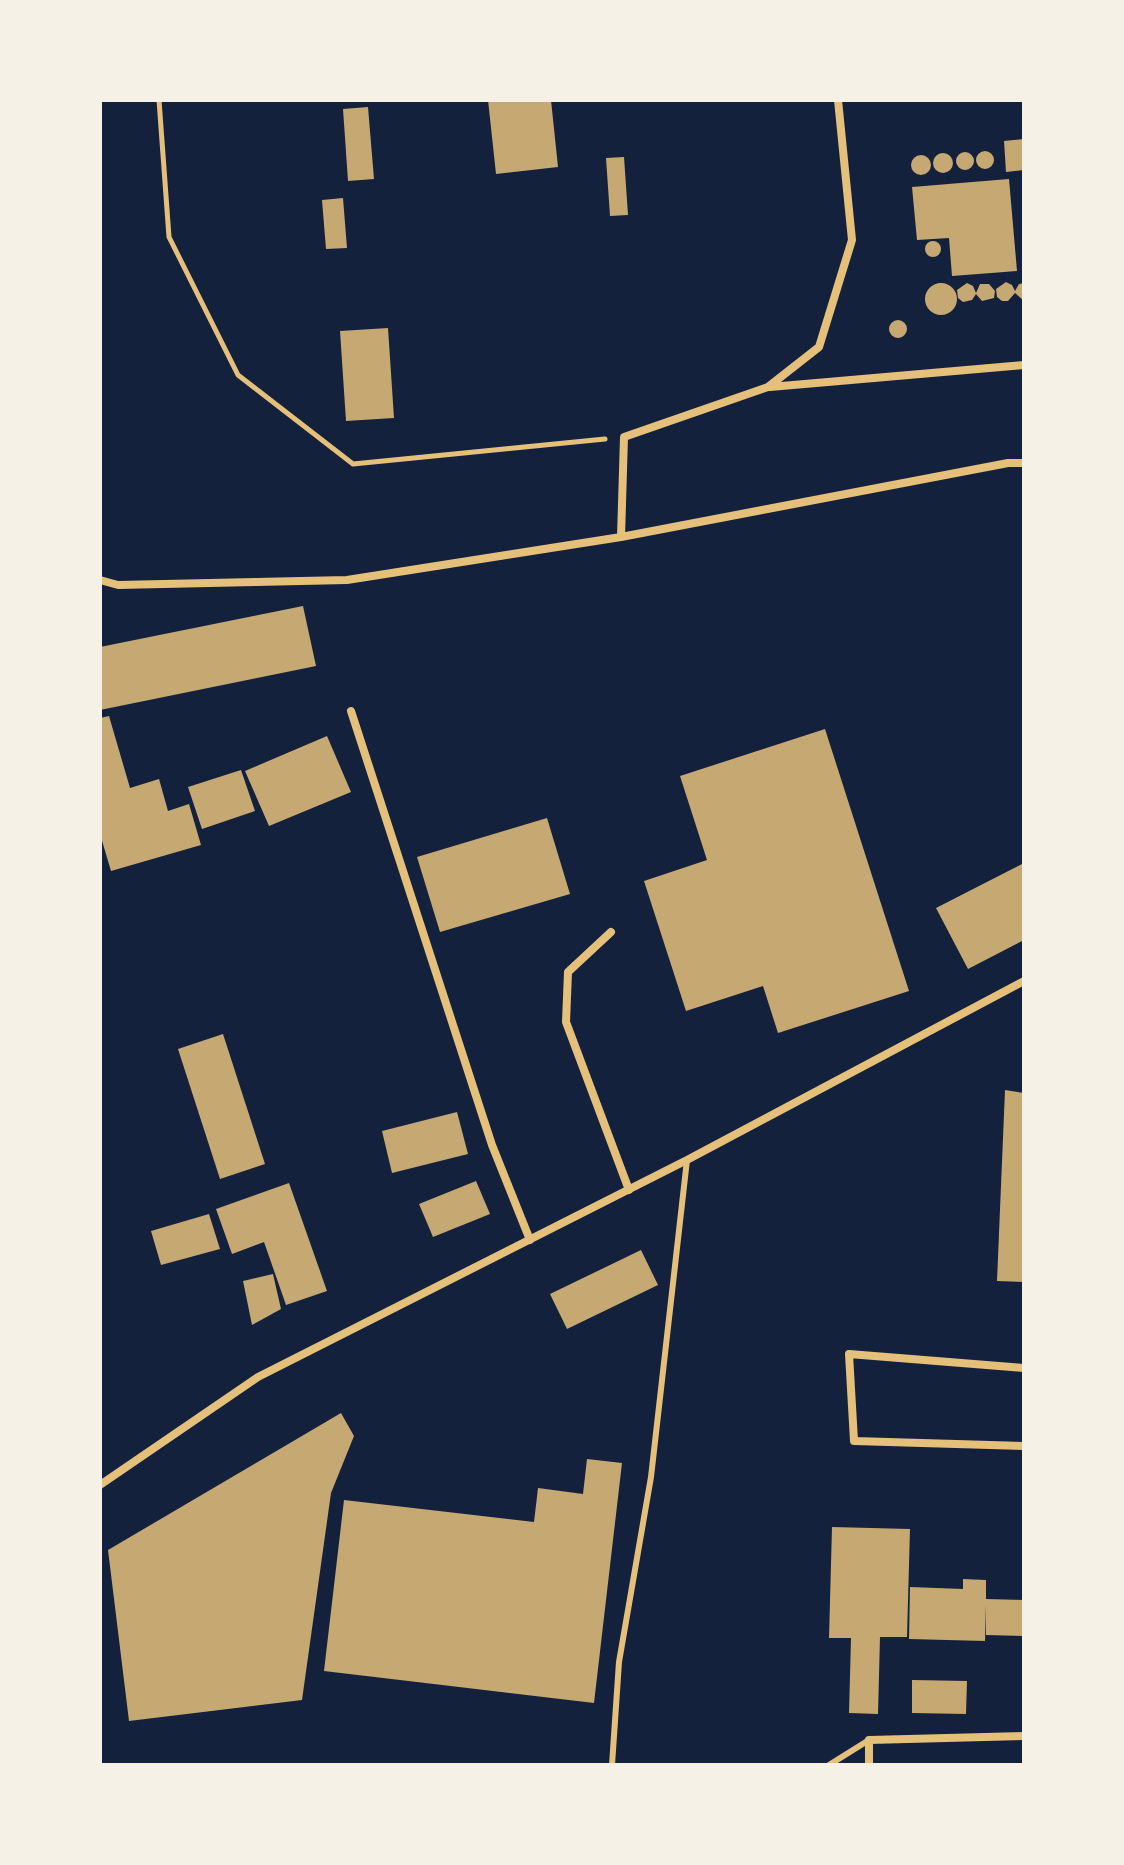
<!DOCTYPE html>
<html>
<head>
<meta charset="utf-8">
<style>
  body { margin:0 }
  #map { position:relative; width:1124px; height:1865px; overflow:hidden; background:#14213d; font-family:"PT Sans",sans-serif }
  canvas { display:block }
  .frame { position:absolute; inset:0; border:102px solid #f6f1e7; pointer-events:none }
</style>
</head>
<body>
<div id="map">
<canvas width="1124" height="1865"></canvas>
<div class="frame"></div>
</div>
<script>
const c = document.querySelector('canvas').getContext('2d');
c.lineJoin = 'round';
function fillPath(path, color) { c.fillStyle = color; c.fill(path, 'evenodd'); }
function trace(path, color, width, dash) { c.strokeStyle = color; c.lineWidth = width; c.lineCap = dash ? 'butt' : 'round'; c.setLineDash(dash || []); c.stroke(path); }
const building = new Path2D(`
  M488 100H551L558 167 496 174Z
  M368 107 374 179 348 181 343 109Z
  M1024 139V170L1006 172 1004 141Z
  M976 160a9 9 0 1 1 18 0a9 9 0 1 1-18 0Z
  M956 161a9 9 0 1 1 18 0a9 9 0 1 1-18 0Z
  M933 163a10 10 0 1 1 20 0a10 10 0 1 1-20 0Z
  M911 165a10 10 0 1 1 20 0a10 10 0 1 1-20 0Z
  M624 157 628 215 610 216 606 158Z
  M1009 179 1017 271 952 276 949 238 917 240 912 187Z
  M343 198 347 248 326 249 322 200Z
  M925 249a8 8 0 1 1 16 0a8 8 0 1 1-16 0Z
  M1006 282 1012 285 1015 291 1019 284 1024 283V301L1015 293 1008 301H1002L997 297 996 289Z
  M967 283 973 286 976 293 980 284H989L995 291 994 298 982 301 976 294 972 300 963 302 958 298 957 290Z
  M925 299a16 16 0 1 1 32 0a16 16 0 1 1-32 0Z
  M889 329a9 9 0 1 1 18 0a9 9 0 1 1-18 0Z
  M388 328 394 418 346 421 340 331Z
  M303 606 316 666 100 710V647Z
  M109 716 130 788 159 779 168 811 189 804 201 845 111 871 100 834V718Z
  M825 729 909 991 778 1033 763 986 686 1011 644 881 707 860 680 776Z
  M327 736 351 792 269 826 245 771Z
  M241 770 255 811 202 829 188 787Z
  M547 818 570 894 440 932 417 857Z
  M1024 863V940L968 969 936 908Z
  M223 1034 265 1164 220 1179 178 1049Z
  M1005 1090 1024 1093V1282L997 1281Z
  M457 1112 468 1154 392 1173 382 1131Z
  M476 1181 490 1214 433 1237 419 1204Z
  M289 1183 327 1291 286 1305 264 1242 232 1254 216 1209Z
  M209 1214 220 1249 161 1265 151 1231Z
  M641 1250 658 1285 567 1329 550 1294Z
  M273 1274 281 1309 252 1325 243 1281Z
  M341 1413 354 1436 331 1493 302 1700 129 1721 108 1550Z
  M587 1459 622 1463 594 1703 324 1671 344 1500 534 1522 538 1488 583 1494Z
  M832 1527 910 1529 907 1637H880L878 1714 849 1713 851 1638H829Z
  M963 1579 986 1580V1599L1024 1600V1636L986 1635V1605L985 1641 909 1639 910 1587 963 1589Z
  M912 1680 967 1681 966 1714 912 1713Z`);
const path = new Path2D(`
  M159 100 169 237 238 375 353 464 605 439`);
const service = new Path2D(`
  M612 1765 619 1662 651 1477 687 1160
  M829 1765 869 1740`);
const minor = new Path2D(`
  M770 387 1024 365
  M621 537 624 437 768 387 819 347 852 240 838 100
  M100 580 118 585 347 580 621 537 1008 463H1024
  M351 711 492 1145 530 1240
  M611 932 568 972 566 1022 629 1190
  M1024 1368 849 1354 854 1441 1024 1446
  M100 1485 258 1377 687 1160 1024 981
  M869 1765V1740L1024 1736`);
fillPath(building, '#c6a872');
trace(path, '#e5c07b', 5);
trace(service, '#e5c07b', 6);
trace(minor, '#e5c07b', 8);
</script>
</body>
</html>
